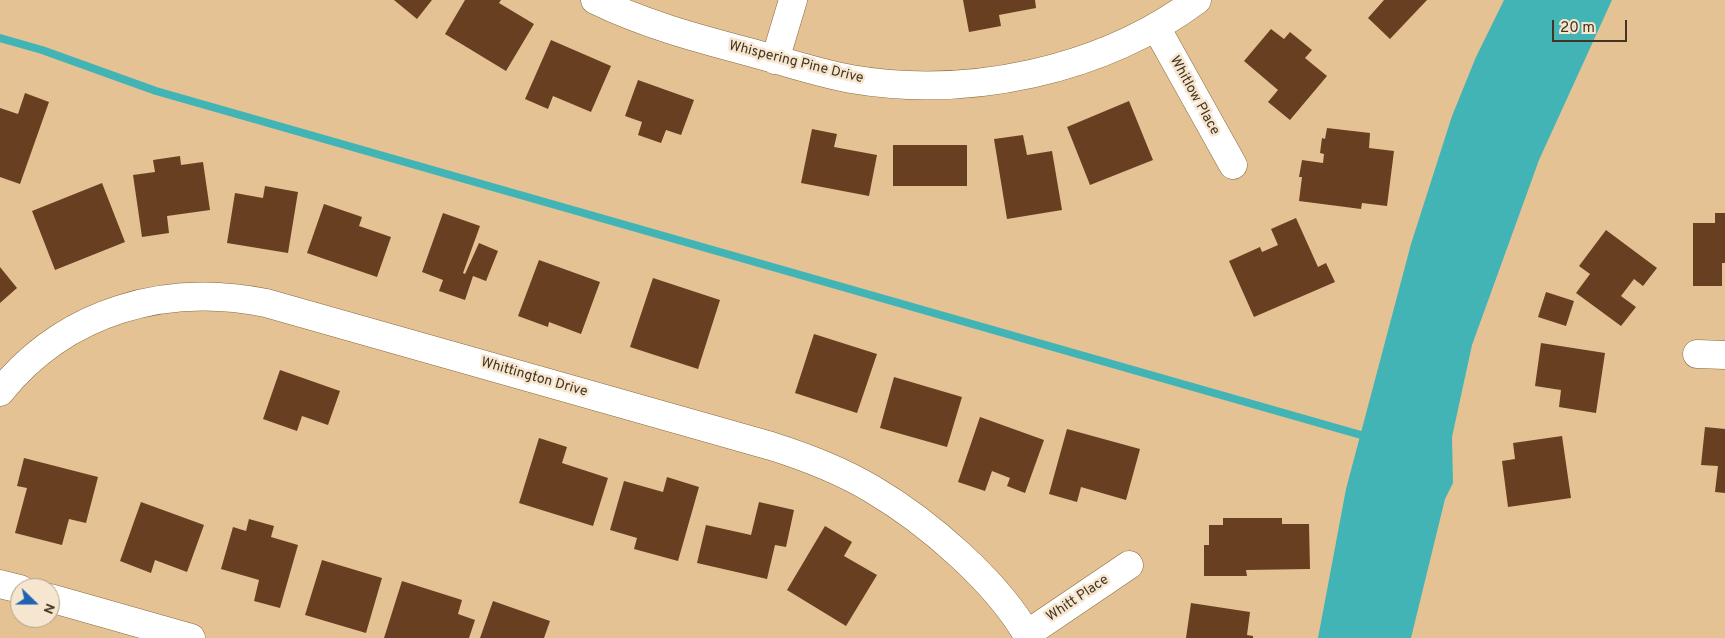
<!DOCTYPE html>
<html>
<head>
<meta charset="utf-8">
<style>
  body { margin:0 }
  #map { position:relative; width:1725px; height:638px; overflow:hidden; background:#e4c294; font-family:Overpass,sans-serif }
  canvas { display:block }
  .north { position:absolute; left:10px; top:578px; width:50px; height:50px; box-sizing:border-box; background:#f7e6cf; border:1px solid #af9f89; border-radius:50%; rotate:112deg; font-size:14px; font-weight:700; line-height:20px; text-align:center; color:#423421 }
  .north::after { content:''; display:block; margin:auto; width:18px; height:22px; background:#1f64b4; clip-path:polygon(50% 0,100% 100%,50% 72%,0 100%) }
  .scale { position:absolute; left:1552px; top:20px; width:75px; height:22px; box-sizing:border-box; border:2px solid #423421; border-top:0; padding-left:6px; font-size:15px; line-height:18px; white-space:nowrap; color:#423421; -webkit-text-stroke:4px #f7e6cf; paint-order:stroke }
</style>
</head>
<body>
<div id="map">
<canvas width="1725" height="638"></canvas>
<div class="north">N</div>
<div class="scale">20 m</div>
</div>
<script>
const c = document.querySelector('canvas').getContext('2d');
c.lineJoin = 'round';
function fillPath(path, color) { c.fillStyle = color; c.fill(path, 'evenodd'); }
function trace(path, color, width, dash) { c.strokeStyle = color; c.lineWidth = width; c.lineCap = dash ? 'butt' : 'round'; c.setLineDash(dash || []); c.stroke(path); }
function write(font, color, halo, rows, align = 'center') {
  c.font = font + ' Overpass,sans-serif'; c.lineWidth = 5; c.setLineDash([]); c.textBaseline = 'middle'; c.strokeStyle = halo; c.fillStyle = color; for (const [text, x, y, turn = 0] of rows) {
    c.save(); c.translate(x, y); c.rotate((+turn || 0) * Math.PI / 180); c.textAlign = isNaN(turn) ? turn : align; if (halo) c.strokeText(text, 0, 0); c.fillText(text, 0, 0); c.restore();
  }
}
const water = new Path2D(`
  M1504 0H1612L1539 160 1472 345 1452 437 1453 483 1445 499 1411 638H1318L1346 489 1411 244 1452 116 1476 57Z`);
const stream = new Path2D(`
  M0 38 42 50 156 91 1368 437`);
const building = new Path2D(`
  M394 0H432L417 19Z
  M465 0H501L499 3 534 24 506 71 445 34Z
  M963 0H1035L1036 8 999 15 1001 26 969 32Z
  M1384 0H1427L1390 39 1368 18Z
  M1271 29 1284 39 1290 32 1312 50 1305 58 1327 76 1290 120 1268 102 1278 90 1244 61Z
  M551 40 611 66 591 112 553 96 548 109 525 99Z
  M638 80 694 100 681 135 666 130 661 143 638 135 642 122 625 116Z
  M25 93 49 102 20 184 0 177V108L18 114Z
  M1129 101 1153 160 1090 185 1067 127Z
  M1327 128 1370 133 1369 148 1394 151 1387 206 1362 203 1361 209 1299 201 1302 177H1299L1302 160 1323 163 1324 154 1320 153 1322 138 1325 139Z
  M812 129 837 134 834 147 877 155 869 196 801 183Z
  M1023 135 1027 155 1052 151 1062 210 1007 219 994 139Z
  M893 145H967V186H893Z
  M180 156 181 165 203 162 210 210 167 216 169 233 142 237 133 175 155 172 153 160Z
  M102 183 125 242 55 270 32 211Z
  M265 186 298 192 288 253 227 243 235 193 263 198Z
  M324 204 362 217 359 226 391 237 377 277 307 253Z
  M443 213 480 226 463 273 465 274 479 243 498 251 486 281 473 276 465 300 439 291 443 280 422 272Z
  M1715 213H1725V263H1722V286H1693V223H1715Z
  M1296 218 1318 267 1326 263 1335 282 1254 317 1229 261 1260 247 1262 252 1278 245 1271 229Z
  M1606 230 1657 268 1643 286 1634 279 1621 296 1636 307 1621 326 1576 293 1590 274 1579 266Z
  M539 260 600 282 581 334 549 322 548 327 518 316Z
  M0 267 17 288 0 303Z
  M653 278 720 300 698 369 630 347Z
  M1546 292 1574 301 1566 326 1538 317Z
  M814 334 877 354 857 413 795 393Z
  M1541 343 1605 353 1596 413 1559 407 1561 390 1535 386Z
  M280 370 340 391 328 425 302 416 297 431 263 419Z
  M894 377 962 397 947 447 880 428Z
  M980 417 1044 440 1025 493 1007 486 1010 478 992 471 985 491 958 482Z
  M1705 427 1725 429V493L1715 492 1718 466 1701 465Z
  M1067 429 1140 449 1126 500 1081 487 1077 502 1049 494Z
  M1562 436 1571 498 1508 507 1502 461 1515 459 1513 443Z
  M539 438 567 447 562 463 608 478 593 526 519 503Z
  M24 458 98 477 86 523 69 519 62 545 15 533 27 488 17 486Z
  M667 477 699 487 678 561 634 549 637 538 610 530 624 481 663 492Z
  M141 502 204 525 187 572 155 560 151 573 120 561Z
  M759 502 794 510 786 547 775 545 767 579 697 563 706 525 751 535Z
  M1223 518H1282V524H1309L1310 569 1246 570 1247 576H1204V545H1209V525H1223Z
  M249 519 274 526 271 537 298 545 280 608 254 601 259 580 221 569 233 527 246 531Z
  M825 526 852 542 844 556 877 575 846 626 787 590Z
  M322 560 382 578 366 633 305 615Z
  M402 581 462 600 458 614 475 620 469 638H384Z
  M493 601 550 621 544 638H480Z
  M1191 603 1250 612 1247 635 1253 636V638H1186Z`);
const minor = new Path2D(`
  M595 0C644 24 696 38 749 52 783 61 817 73 851 79 968 99 1102 71 1197 0
  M1156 27 1233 165
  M775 60 793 0
  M1697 354 1725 355
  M0 392C66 310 166 283 266 303L771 446C806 457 840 470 872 489 928 522 998 582 1029 638
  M0 584 20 589
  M50 598 191 638
  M1027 634 1129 565`);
const streetNames = [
  ["Whispering Pine Drive",796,63,14],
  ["Whitlow Place",1194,96,61],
  ["Whittington Drive",534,378,16],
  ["Whitt Place",1078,599,-34]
];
fillPath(water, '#42b4b5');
trace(stream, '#42b4b5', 8);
fillPath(building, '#683f21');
trace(minor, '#886a3e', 29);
trace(minor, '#fff', 28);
write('14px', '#423421', '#f7e6cf', streetNames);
</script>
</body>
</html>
